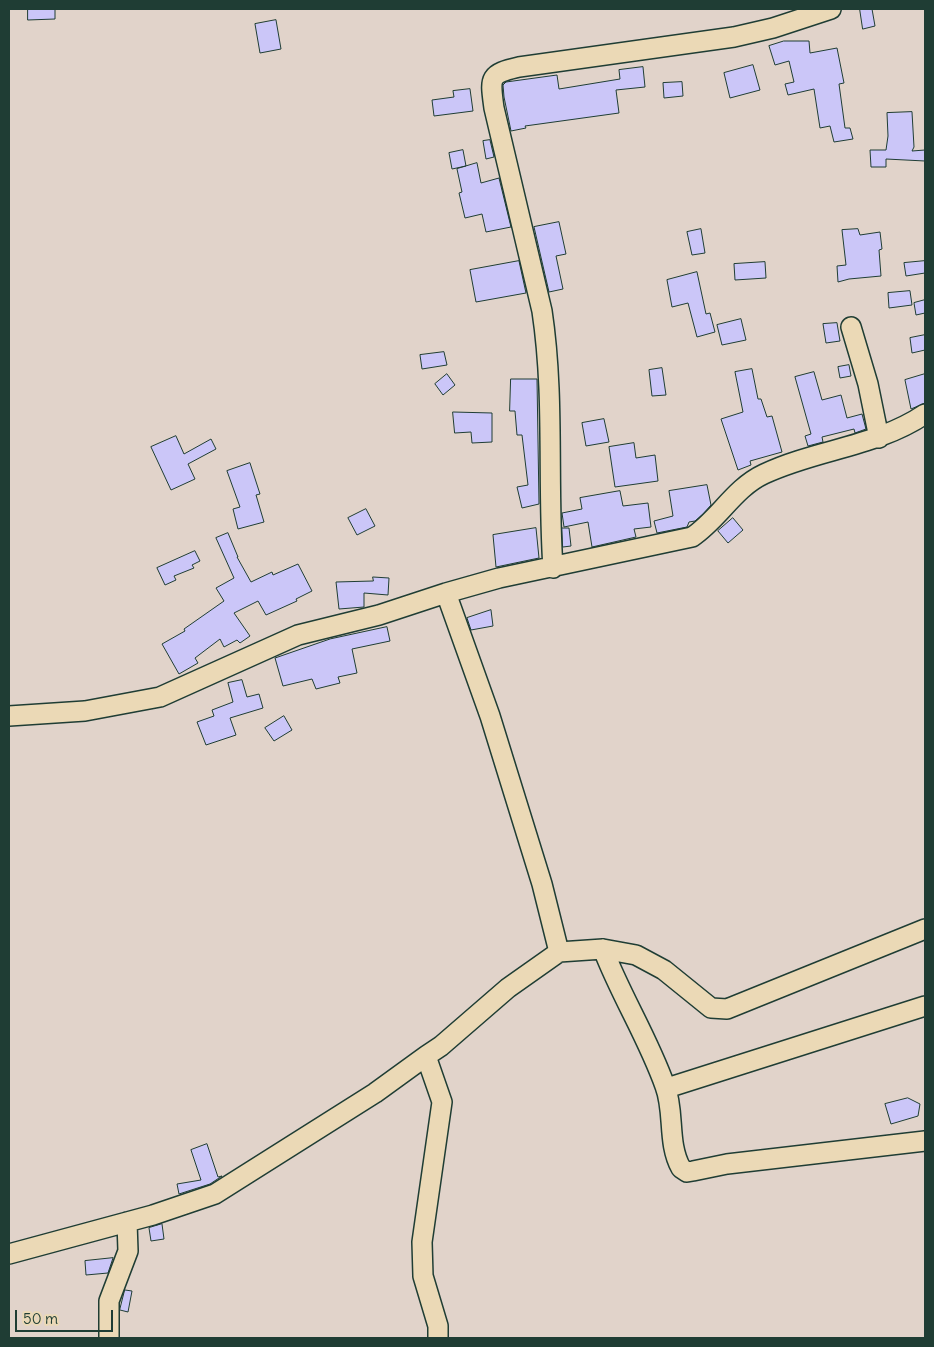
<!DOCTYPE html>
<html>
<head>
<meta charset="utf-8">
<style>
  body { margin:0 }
  #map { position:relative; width:934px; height:1347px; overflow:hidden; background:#e1d3ca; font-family:Delius,sans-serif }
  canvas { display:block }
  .frame { position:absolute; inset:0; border:10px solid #1f3d34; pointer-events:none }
  .scale { position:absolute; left:15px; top:1310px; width:98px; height:22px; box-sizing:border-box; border:2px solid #1f3d34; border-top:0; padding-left:6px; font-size:15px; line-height:18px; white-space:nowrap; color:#1f3d34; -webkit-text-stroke:4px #ebd9b6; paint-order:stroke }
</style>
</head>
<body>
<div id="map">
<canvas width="934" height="1347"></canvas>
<div class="frame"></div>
<div class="scale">50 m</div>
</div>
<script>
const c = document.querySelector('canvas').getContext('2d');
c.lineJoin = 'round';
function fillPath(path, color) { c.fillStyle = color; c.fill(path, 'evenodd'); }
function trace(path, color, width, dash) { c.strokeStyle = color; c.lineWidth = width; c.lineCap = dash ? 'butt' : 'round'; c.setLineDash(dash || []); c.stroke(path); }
const building = new Path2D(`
  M28 9H55V19L28 20Z
  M860 9H872L875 26 863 29Z
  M276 20 281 49 260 53 255 24Z
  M784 41H809L810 53 837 48 844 83 839 84 845 128H850L853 139 834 142 830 126 820 128 814 89 788 95 785 84 794 82 789 61 775 65 769 46Z
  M753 65 760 90 730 98 724 73Z
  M643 67 645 87 616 90 619 113 525 126 526 128 511 131 504 97 503 85 506 82 557 75 559 89 620 79 619 70Z
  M682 82 683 96 664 98 663 83Z
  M470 89 473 111 434 116 432 100 454 97 453 91Z
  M912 112 914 147 912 151 925 150V161L886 159V167H871L870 150H886L888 136 887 113Z
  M490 140 494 157 486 159 483 141Z
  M463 150 466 166 452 169 449 153Z
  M477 163 481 183 499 178 511 227 486 232 482 214 465 218 459 193 462 192 457 169Z
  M559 222 566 254 556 256 563 289 549 292 534 227Z
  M701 229 705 253 692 255 687 232Z
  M858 229 860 235 880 232 882 249 879 250 881 276 849 279 838 282 837 266 846 265 842 230Z
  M519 261 526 293 476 302 470 270Z
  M925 261V273L906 276 904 263Z
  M765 262 766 278 735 280 734 264Z
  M697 272 706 314 710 313 715 332 697 337 688 303 672 307 667 280Z
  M910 291 912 305 889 308 888 293Z
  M925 300V313L916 315 914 303Z
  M741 319 746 340 722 345 717 325Z
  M837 323 840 341 826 343 823 324Z
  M925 335V350L912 353 910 338Z
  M444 352 447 365 422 369 420 355Z
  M849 365 851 376 840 378 838 367Z
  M662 368 666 395 652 396 649 370Z
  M752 369 758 399H761L767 417 772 416 782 452 750 461 751 465 738 470 721 419 743 412 735 372Z
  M814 372 822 400 841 395 847 418 862 414 866 429 855 433 854 429 822 437 823 442 808 446 805 436 811 434 795 377Z
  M447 374 455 385 443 395 435 384Z
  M925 374V403L911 409 905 380Z
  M511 379H537L539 504 522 508 517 487 528 485 522 435H517L515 411H510Z
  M453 412 492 413V442L472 443 471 432 455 433Z
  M604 419 609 442 586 446 582 423Z
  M176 436 184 454 211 439 216 449 188 464 195 479 171 490 151 447Z
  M634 443 636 458 655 455 658 481 615 487 609 447Z
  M250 463 260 494 256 495 264 522 238 529 233 509 240 507 227 471Z
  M707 485 711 505 703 514 695 521 689 522 687 527 657 533 654 521 673 516 669 491Z
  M620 491 623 506 648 503 651 527 634 529 636 537 592 547 588 522 564 527 562 513 582 509 580 498Z
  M366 509 375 526 357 535 348 518Z
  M733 518 743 530 728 543 718 531Z
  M536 528 539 558 496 567 493 535Z
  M562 528H569L571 546 563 547Z
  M228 533 238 557H237L251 582 272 572 273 575 298 564 312 591 296 599 297 601 266 615 258 601 234 613 250 636 240 643 237 640 224 647 220 639 195 658 198 663 179 674 162 644 185 631 184 629 224 601 216 588 234 578 216 538Z
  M195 551 200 561 192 565 194 568 174 576 176 580 165 585 157 568Z
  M373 577 389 578 388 595 364 593V607L339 609 336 582 373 581Z
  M491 610 493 626 471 630 467 618Z
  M387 627 390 641 352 649 357 673 338 677 340 683 316 689 312 679 283 686 275 658 330 639Z
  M242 680 247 697 259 694 263 708 230 718 236 735 206 745 197 722 214 716 212 710 233 702 228 683Z
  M284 716 292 730 274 741 265 728Z
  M908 1098 920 1104 918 1116 891 1124 885 1104Z
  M207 1144 218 1177 222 1176 210 1184 179 1194 177 1184 201 1180 191 1150Z
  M162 1224 164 1239 151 1241 149 1228Z
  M113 1258 108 1273 86 1275 85 1261Z
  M125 1290 132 1291 128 1312 120 1310Z`);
const minor = new Path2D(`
  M851 327 868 384 879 438
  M553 568C547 482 555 397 542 311L494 108C490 78 488 74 519 67L734 37 773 28 831 9
  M9 716 85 711 160 697 298 635 379 615 446 593
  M603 949C621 996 648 1038 665 1086 675 1112 667 1143 681 1168L687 1172 693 1171 727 1164 925 1141
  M559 952 542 884 490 716 446 593 499 578 692 537C719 519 734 488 764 474 817 449 876 447 925 414
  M667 1088 925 1006
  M9 1254 153 1215 215 1194 375 1093 426 1056
  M109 1338V1301L128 1251 127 1222
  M438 1338V1326L423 1276 422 1242 442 1102 426 1056 441 1046 508 988 559 952 603 949 636 955 664 970 711 1008 727 1009 925 929`);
fillPath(building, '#cbc6f8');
trace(building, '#1f3d34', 1);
trace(minor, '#1f3d34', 22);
trace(minor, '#ebd9b6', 19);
</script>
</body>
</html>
